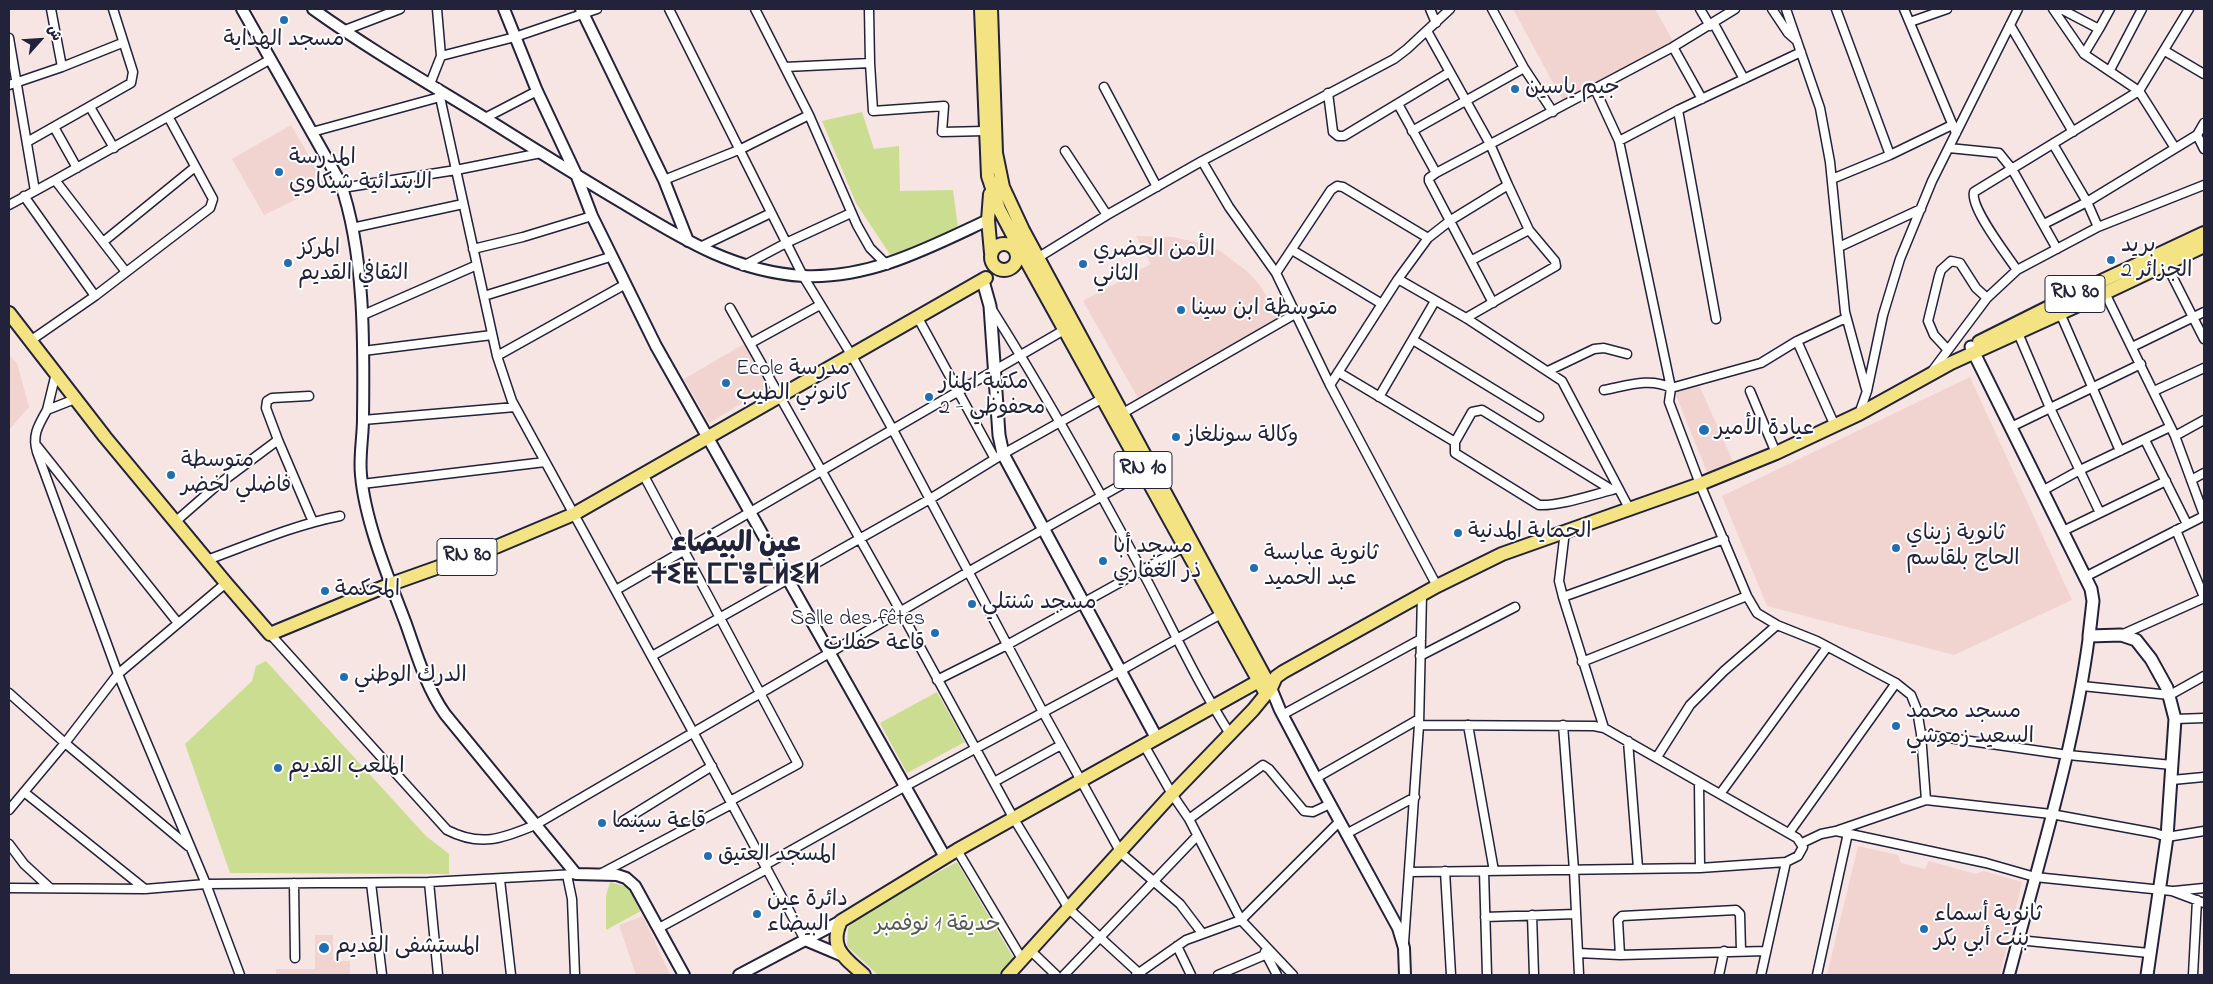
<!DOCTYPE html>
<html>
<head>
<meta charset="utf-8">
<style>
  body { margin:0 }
  #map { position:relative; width:2213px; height:984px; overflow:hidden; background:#f7e5e3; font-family:"Indie Flower","Playpen Sans Arabic",sans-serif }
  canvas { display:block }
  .frame { position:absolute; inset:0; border:10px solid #22223b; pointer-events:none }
  .north { position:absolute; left:15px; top:15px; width:50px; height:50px; -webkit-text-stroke:4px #fff; paint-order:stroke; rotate:64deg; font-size:14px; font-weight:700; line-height:20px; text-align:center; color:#22223b }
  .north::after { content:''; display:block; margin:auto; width:18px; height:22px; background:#22223b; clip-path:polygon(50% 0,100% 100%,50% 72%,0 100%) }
</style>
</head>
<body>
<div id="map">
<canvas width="2213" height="984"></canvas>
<div class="frame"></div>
<div class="north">ش</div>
</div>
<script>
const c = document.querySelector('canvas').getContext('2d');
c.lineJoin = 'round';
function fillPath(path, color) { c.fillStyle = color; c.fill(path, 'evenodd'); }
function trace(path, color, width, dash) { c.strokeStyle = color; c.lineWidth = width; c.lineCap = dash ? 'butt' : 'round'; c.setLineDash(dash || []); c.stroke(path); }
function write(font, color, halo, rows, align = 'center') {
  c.font = font + ' "Indie Flower","Playpen Sans Arabic","Noto Sans Tifinagh",sans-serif'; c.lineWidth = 4; c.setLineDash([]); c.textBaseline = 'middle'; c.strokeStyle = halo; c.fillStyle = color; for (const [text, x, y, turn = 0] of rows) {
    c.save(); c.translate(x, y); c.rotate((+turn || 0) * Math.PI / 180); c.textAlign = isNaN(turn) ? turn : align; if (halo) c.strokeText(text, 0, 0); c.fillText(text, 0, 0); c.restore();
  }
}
const built = new Path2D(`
  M1513 9H1655L1673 41 1563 101Z
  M291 125 326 185 264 215 232 159Z
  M1136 236 1173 237 1205 244 1220 251 1248 272 1259 284 1280 319 1138 398 1083 301 1151 264Z
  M744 344 769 387 709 423 684 379Z
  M9 355 17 363 29 407 9 430Z
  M1970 377 2072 600 1954 655 1767 606 1722 496Z
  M1699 385 1735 466 1709 477 1675 393V391Z
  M1858 846 1898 855 1901 863 1925 869 1929 861 1975 874 1984 871 2022 882 2000 975H1827Z
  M643 916 670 975H636L619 925Z
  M315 935H333V961H350V975H276V969H315Z`);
const green = new Path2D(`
  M862 112 874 149 899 146 900 191 953 190 958 228 891 256 856 203 822 121Z
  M266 661 426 836 449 854V874L230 873 185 744 252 681 256 666Z
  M937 692 965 742 907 773 880 723Z
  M957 862 1014 959 1001 975H878L847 946 848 928 859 914Z
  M610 882 628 887 641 911 606 930V896Z`);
const minor = new Path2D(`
  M51 9 62 67
  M437 9 441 56 515 37 597 9
  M669 9 803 276 852 356 893 430 1043 712 1121 853 1180 904 1202 933
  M755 9 809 115 857 225 870 248 887 265
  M1430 9 1436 23
  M1700 9 1710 26
  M1772 9 1788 33 1797 41
  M1786 9 1820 108 1830 162 1845 312 1866 389
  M1836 9 1890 155
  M1904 9 1956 133
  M2053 9 2084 54 2139 91 2175 148
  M2061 9 2099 29 2110 9
  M1910 22 1947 9
  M1714 24 1744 79
  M2010 25 2073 132
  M345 30 400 9
  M9 38 35 191 9 205
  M1673 47 1702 99
  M2165 51 2204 74
  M2084 54 2099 29
  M870 63 873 111 944 106 942 132 985 131
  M785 67 870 63 869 9
  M1524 68 1553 112
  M2110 70 2142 9
  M430 84 441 56
  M9 85 62 67 122 43
  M1104 87 1157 187
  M438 88 497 356 512 401 693 732 805 940
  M1595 89 1619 141 1671 388 1669 402 1700 484 1747 596 1757 613 1777 625 1817 641 1896 683 1911 695 1917 710 1921 734 1926 800 1836 831
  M1328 93 1333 132 1338 136H1344L1450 72
  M1398 104 1436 173 1673 47 1735 9
  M90 107 114 148
  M1678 110 1716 319
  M485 118 537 91
  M54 127 77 168
  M1412 131 1524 68 1492 9
  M312 132 440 97
  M2197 135 2204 149
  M1619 141 1678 110 1801 52
  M27 142 131 83 133 72 113 9
  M2053 144 2087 202 2098 227
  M1949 148 1999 153 2012 169 2057 249
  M1065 151 1107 215
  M1202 161 1229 207 1276 273 1330 385 1437 586
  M1436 173 1429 178V181L1493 303
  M1832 179 1890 155 1952 125
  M664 180 741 149 809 115
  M342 188 456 170 541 153
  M35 191 55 180
  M24 196 95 296
  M2044 224 2087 202 2197 135 2204 123
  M352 228 463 204
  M103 242 195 167
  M700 247 771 213
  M1839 247 1921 209
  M473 249 523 237 592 216
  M1292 250 1382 304
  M1039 257 1107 215 1202 161 1394 59 1407 49 1450 9
  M1472 260 1529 230
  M2166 264 2204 339
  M743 266 786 243 851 213
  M2017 270C2007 255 1970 208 1974 192L2139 91 2189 9
  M126 272 55 180 271 59
  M1276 273 1331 190 1337 186 1343 187 1428 238
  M1398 279 1466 318 1562 381 1630 510
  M2105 293 2175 436 2204 515
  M484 296 610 257
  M730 308 901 612 1014 819 1069 909 1141 975
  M991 308C1044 392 1093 479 1140 567 1170 623 1196 681 1230 734
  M2060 313 2120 451
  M363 315 477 265
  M918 318 995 459
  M1466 318 1556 266 1555 261 1529 230 1508 185
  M2018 333 2050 408 2100 513
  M1413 340 1539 417
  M30 341 95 296 210 208 213 199 169 118
  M1797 341 1835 426
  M751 343 820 305
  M2132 347 2204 312
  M1948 350 1934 335 1928 321 1939 276 1941 270 1951 261 1960 263 1976 288 1987 298
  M363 351 492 335
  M497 356 624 285
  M1933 370 1987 298 2017 270 2098 227 2204 185
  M1548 371 1594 349 1604 348 1627 354
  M1338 372 1455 442
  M56 373 47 410 75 399
  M1330 385 1398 279 1428 238 1451 220 1508 185 1490 144 1427 31
  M1604 390C1626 386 1650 377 1671 388L1761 363 1797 341 1846 318
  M1750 391 1776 453
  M2154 391 2204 368
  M1379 397 1435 301
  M47 410C38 426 32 435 37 452L118 674 206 884 240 975
  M1123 413 1295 314
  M1859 414 1867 391 1883 315 1900 259 1932 181 2018 9
  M363 420 515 407
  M2011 427 2141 364
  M2175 436 2204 420
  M278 440 266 408 267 401 272 398 309 396
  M2145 440 2187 524
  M37 446 178 623
  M643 474 798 764 730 801
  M2191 480 2204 473
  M362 484 545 462
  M1612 490 1482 410 1472 412 1455 442V453L1539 505C1560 506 1591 495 1612 490L1618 488
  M2042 491 2080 470 2170 427
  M175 522 215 487 278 440 313 522
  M2176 530 2204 597
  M2063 531 2166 481
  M207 560C251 544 294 525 340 516
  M2085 577 2204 516
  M616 590 1064 330
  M1563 597 1559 581 1565 531
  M270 634 447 830C480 847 502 839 535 825L968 572 1146 471
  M2121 635 2204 598
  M652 656 930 499 1003 454 1103 398
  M1420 656 1515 607
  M1582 662 1747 596
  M937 680 1007 645 1184 547
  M2082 686 2170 695 2204 676
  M9 693 65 743 188 846
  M1282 715 1421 639
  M2175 719 2204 718
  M1468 725 1494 871
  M1563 725 1574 870 1579 975
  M1604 728 1563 597 1724 539
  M1921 734 2068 755 2172 765
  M1628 741 1638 868
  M1144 745 1172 794 1189 819 1241 920 1293 975
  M1657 757 1690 705 1724 671 1777 625
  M1316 778 1419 719
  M2172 780 2204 777
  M994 782 1061 745
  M1699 783 1700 868
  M24 792 145 889
  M1720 794 1827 647
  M1926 800 2051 814 2155 833 2167 837 2204 831
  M9 810 65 743 118 674 226 583
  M1189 819 1263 765 1269 769 1304 811 1313 812 1330 804
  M623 821 712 766
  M1789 833 1896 683
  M1346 834 1415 797
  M1802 843 1821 834 1836 831 1986 863 2035 877 2172 891 2204 903
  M9 844 24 864 50 888
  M957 850 1022 959
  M765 865 904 787 1120 671 1221 614
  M1445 871 1451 975
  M1484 871 1487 975
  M1410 872 1700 868 1786 862 1798 856 1803 847 1797 838 1604 728 1594 726 1419 725
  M600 874 732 804
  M567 875 572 899 575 975
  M500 880 511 975
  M429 882 438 975
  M294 883 295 958
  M371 883 382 975
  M9 888 145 889 206 884 429 882 576 874
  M2174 891 2204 888
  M1532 915 1534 975
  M1485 917 1576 914
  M659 928 767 869
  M2018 940 2149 953
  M1404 943 1419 725 1422 594
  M1177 946 1191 975
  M1030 950 1056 975
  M1265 952 1277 975
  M1578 953 1620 955 1766 951
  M1620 955 1618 920 1622 916 1736 910 1740 914 1741 951
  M1064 975 1197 836
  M1136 975 1186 940 1241 920 1339 822
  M1218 975 1267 954
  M1719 975 1724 951
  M1761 975 1786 862
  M1817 975 1848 833
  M2193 975 2197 900`);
const tertiary = new Path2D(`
  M242 9 340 182C365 252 364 345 363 419 363 437 359 457 361 475 365 522 389 579 406 624 417 655 426 687 445 714L576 874 617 875 626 878 635 886 684 975
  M313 9C370 50 433 86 493 123 536 150 579 177 623 203 681 238 734 272 804 276 871 279 930 247 988 220
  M504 9 537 91 576 174 592 216 656 346 945 857
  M581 9 664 180 688 241
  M1271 688 1280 710 1316 778 1398 928 1404 948 1405 975
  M841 921 805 940 843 956
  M739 975 805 940
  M2009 975C2038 863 2074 751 2089 636`);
const secondary = new Path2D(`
  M983 281 990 306 999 435 1003 454 1156 737
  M1971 347 2091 589 2093 601 2089 636 2121 635 2136 640 2151 659 2167 688 2175 719 2167 837 2147 975`);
const primary = new Path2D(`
  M981 9 988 176 999 209 1027 262 1266 694
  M991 9 996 153 1003 187 1023 230 1267 681
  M990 194 988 220 991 253
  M991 257a13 13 0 1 1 26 0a13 13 0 1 1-26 0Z
  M9 313 105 437 226 583 270 634 391 584 498 546 574 514 986 278
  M1979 342 2091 286 2204 233
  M864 975C845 958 828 948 841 921L957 850 1264 678
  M1008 975 1172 794 1253 710 1271 688 1276 677 1283 672 1437 586 1502 554 1700 484 1776 453 1859 414 1951 363 2105 293 2204 246`);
const markers = [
  [284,20,5,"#1f6fb2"],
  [1515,89,5,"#1f6fb2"],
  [279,172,5,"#1f6fb2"],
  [2111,260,5,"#1f6fb2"],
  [288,263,5,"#1f6fb2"],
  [1083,264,5,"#1f6fb2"],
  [1181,310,5,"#1f6fb2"],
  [726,383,5,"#1f6fb2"],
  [929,397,5,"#1f6fb2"],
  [1704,430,6,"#1f6fb2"],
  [1176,437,5,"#1f6fb2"],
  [171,475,5,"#1f6fb2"],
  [1458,533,5,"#1f6fb2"],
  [1896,548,5,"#1f6fb2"],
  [1103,561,5,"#1f6fb2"],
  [1254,568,5,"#1f6fb2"],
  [325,591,5,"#1f6fb2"],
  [972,604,5,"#1f6fb2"],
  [935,633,5,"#1f6fb2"],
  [344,677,5,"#1f6fb2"],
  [1896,726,5,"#1f6fb2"],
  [278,768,5,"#1f6fb2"],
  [602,823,5,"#1f6fb2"],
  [708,856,5,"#1f6fb2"],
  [757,914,5,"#1f6fb2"],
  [1924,929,5,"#1f6fb2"],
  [324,948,6,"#1f6fb2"]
];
const shields = [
  [2075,294,60],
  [1143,470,58],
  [467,557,60]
];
const shieldNames = [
  ["RN 80",2075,294],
  ["RN 10",1143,470],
  ["RN 80",467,557]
];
const poiNames = [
  ["مسجد الهداية",284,41,"center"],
  ["جيم ياسين",1525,89],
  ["المدرسة",289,159],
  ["الابتدائية شيكاوي",289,184],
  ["بريد",2121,247],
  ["الجزائر 2",2121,272],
  ["المركز",298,250],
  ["الثقافي القديم",298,275],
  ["الأمن الحضري",1093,251],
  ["الثاني",1093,276],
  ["متوسطة ابن سينا",1191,310],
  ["Ecole مدرسة",736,370],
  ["كانوني الطيب",736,395],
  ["مكتبة المنار",939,384],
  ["2 - محفوظي",939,409],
  ["عيادة الأمير",1715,430],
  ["وكالة سونلغاز",1186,437],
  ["متوسطة",181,462],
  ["فاضلي لخضر",181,487],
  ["الحماية المدنية",1468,533],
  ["ثانوية زيناي",1906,535],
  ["الحاج بلقاسم",1906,560],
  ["مسجد أبا",1113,548],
  ["ذر الغفاري",1113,573],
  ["ثانوية عبابسة",1264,555],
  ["عبد الحميد",1264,580],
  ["المحكمة",335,591],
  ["مسجد شنتلي",982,604],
  ["Salle des fêtes",925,620,"right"],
  ["قاعة حفلات",925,645,"right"],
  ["الدرك الوطني",354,677],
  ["مسجد محمد",1906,713],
  ["السعيد زموشي",1906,738],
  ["الملعب القديم",288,768],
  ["قاعة سينما",612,823],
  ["المسجد العتيق",718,856],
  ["دائرة عين",767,901],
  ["البيضاء",767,926],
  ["ثانوية أسماء",1934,916],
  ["بنت أبي بكر",1934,941],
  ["المستشفى القديم",335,948]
];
const parkNames = [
  ["حديقة 1 نوفمبر",938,926]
];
const districtNames = [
  ["عين البيضاء",736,546],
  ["ⵜⵉⵟ ⵎⵎ'ⴻⵎⵍⵉⵍ",736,578]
];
fillPath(built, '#f1d3d0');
fillPath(green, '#cbdd91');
trace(minor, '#22223b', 11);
trace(tertiary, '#22223b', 14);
trace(secondary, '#22223b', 15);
trace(primary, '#22223b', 16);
trace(minor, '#fff', 8);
trace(tertiary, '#fff', 10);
trace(secondary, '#fff', 11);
trace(primary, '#f4e382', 12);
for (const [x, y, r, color] of markers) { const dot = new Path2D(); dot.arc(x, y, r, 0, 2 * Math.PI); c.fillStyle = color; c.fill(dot); trace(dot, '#fff', 2); }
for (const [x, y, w] of shields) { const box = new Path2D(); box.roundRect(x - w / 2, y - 18.5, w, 37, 4); c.fillStyle = '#fff'; c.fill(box); trace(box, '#22223b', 1); }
write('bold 21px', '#22223b', null, shieldNames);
write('22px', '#22223b', '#fff', poiNames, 'left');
write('22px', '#555a55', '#fff', parkNames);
write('bold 28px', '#22223b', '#fff', districtNames);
</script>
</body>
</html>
